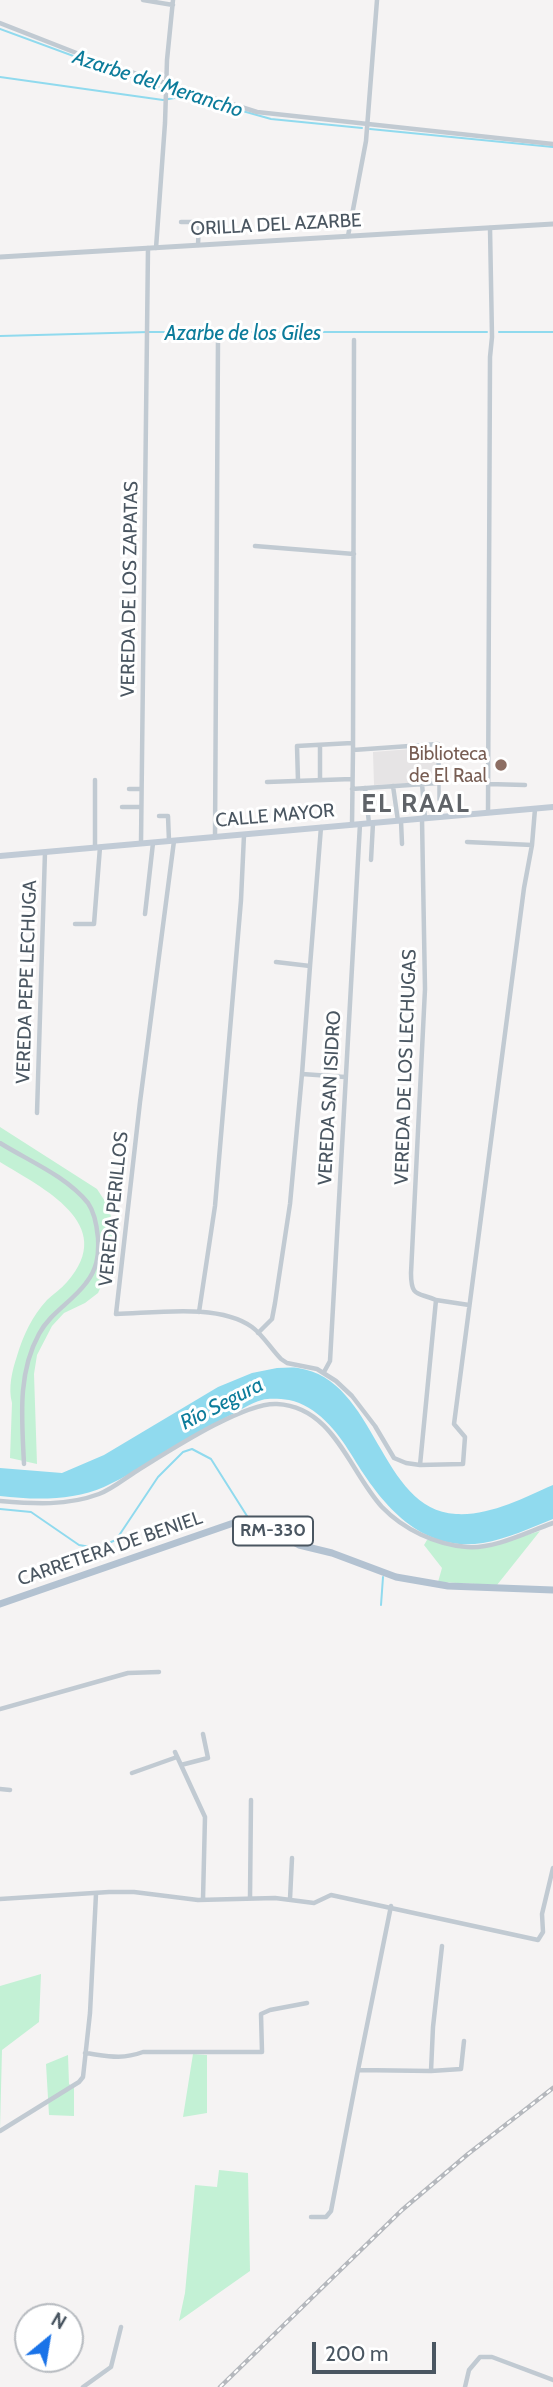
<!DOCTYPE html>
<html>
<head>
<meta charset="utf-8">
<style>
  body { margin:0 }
  #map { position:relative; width:553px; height:2387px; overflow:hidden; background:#f5f3f3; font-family:Cabin,sans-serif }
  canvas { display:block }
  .north { position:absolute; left:14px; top:2303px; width:70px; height:70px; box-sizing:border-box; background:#fff; border:2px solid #b7bbc0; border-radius:50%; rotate:30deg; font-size:19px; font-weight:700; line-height:28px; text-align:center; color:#4a5661 }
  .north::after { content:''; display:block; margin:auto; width:24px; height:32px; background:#1a73e8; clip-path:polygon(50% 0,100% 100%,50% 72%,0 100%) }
  .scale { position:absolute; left:312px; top:2342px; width:124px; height:32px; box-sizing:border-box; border:4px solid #4a5661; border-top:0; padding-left:9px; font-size:21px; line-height:24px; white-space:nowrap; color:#4a5661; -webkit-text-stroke:5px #fff; paint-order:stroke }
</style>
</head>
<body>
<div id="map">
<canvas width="553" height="2387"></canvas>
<div class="north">N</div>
<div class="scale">200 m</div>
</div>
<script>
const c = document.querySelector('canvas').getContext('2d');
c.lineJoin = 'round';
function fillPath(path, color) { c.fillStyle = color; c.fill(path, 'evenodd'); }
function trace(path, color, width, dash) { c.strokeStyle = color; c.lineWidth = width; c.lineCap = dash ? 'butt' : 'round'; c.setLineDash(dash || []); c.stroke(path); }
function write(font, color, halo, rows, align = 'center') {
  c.font = font + ' Cabin,sans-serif'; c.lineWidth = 6; c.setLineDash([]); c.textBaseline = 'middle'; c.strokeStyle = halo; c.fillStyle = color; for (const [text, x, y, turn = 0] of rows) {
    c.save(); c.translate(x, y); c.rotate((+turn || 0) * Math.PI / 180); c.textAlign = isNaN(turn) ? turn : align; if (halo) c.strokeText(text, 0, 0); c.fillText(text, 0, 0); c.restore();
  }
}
const education = new Path2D(`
  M436 747V782L374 785 373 752Z`);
const green = new Path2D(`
  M0 1127 97 1189 110 1209 113 1238 111 1265 98 1293 85 1303 64 1313 52 1326 37 1355 34 1374 37 1464 10 1458 12 1403C8 1388 12 1371 17 1356 23 1336 32 1316 47 1300 53 1294 61 1289 67 1282 119 1224 42 1188 0 1162Z
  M540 1531 497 1585 438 1582 442 1568 424 1545 427 1540H430L464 1548 487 1547Z
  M41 1974 39 2022 2 2050 0 2129V1986Z
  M193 2054 207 2055V2113L183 2117Z
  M68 2055 69 2084 74 2088V2116L49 2115 46 2064Z
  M219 2170 248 2173 250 2271 179 2321 185 2293 195 2185 217 2187Z`);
const water = new Path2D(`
  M277 1368C284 1368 291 1367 298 1368 377 1379 379 1510 456 1514 490 1516 523 1498 553 1485V1519C530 1528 507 1539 483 1543 419 1553 380 1502 351 1454 337 1431 317 1406 289 1400 280 1399 270 1398 262 1400 251 1403 239 1411 229 1416 186 1437 148 1467 104 1487 72 1501 34 1500 0 1496V1468L62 1473 104 1455 218 1387 252 1373Z`);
const stream = new Path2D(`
  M0 29 163 89
  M0 77 163 100 186 96
  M168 90 271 119 362 128
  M370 129 553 147
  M499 332H553
  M0 336 149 332H487
  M0 1509 31 1512 79 1545 96 1548 116 1540 158 1477 183 1452 192 1449 211 1459 247 1516
  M381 1605 383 1577`);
const pedestrian = new Path2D(`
  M439 783V800`);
const minor = new Path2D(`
  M143 0 173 5
  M0 23 102 63 257 112 553 144
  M181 222H199L198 245
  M348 236 366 141 377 0
  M156 248 165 123 167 60 173 0
  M255 546 354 554
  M320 745V780
  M353 750 354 340
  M95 780V848
  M298 781 297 746 352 743
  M267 782 352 779
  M422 784 425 818
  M488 784 525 785
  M393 786 398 821
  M365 788 369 823
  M129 789H141
  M122 807H141
  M488 813 490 357 492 337 490 228
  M159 816H168L169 841
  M422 819 425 989 411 1273C411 1298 418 1292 436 1300
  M401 821 402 844
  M352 825 353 750 438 744 439 783 352 789
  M215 837 218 338
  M174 841 140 1102 116 1314C155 1313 219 1303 252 1327 263 1335 271 1349 281 1359L287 1363 317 1369 336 1381 352 1396 375 1426 394 1458 406 1463 420 1465 463 1464 465 1437 454 1424 524 888 532 845 535 809
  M467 842 532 845
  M141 843 148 248
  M371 860 373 823
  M145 914 153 843
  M75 924H94L100 847
  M276 962 310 966 321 827
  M310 966 302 1074 345 1077
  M37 1113 45 852
  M0 1143C29 1161 66 1176 88 1203 95 1213 97 1227 98 1238 99 1256 97 1269 86 1283 72 1302 50 1313 39 1334 17 1374 22 1420 24 1464
  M199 1312 215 1206 241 900 244 835
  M258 1333 272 1319 275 1303 290 1204 302 1074
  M324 1372 330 1361 360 824
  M420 1465 436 1300 469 1305
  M0 1501C34 1504 67 1506 99 1494 112 1489 124 1479 135 1472 166 1453 243 1402 277 1404 334 1407 349 1471 382 1507 403 1529 436 1545 467 1547 495 1549 527 1532 553 1523
  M0 1709 128 1673 159 1672
  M175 1752 205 1817 203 1899
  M181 1765 208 1758 203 1734
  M132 1773 177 1757
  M0 1789 10 1790
  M250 1898 251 1800
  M0 1899 109 1892H134L198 1900 275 1898 314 1903 331 1895 538 1940 543 1932 542 1914 553 1868
  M290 1899 292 1858
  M391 1906 358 2070 431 2071 433 2027 442 1946
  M85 2053C108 2056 121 2060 143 2052H262L261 2014 270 2010 307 2003
  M431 2071 461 2069 464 2041
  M0 2131 79 2082 83 2077 90 2013 96 1894
  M311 2217H326L331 2211 358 2070
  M83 2387 111 2367 121 2327
  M465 2387 469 2370 480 2357H492L553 2380`);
const tertiary = new Path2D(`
  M0 257 553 224`);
const secondary = new Path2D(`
  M0 856 553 807`);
const primary = new Path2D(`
  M0 1604 245 1519 256 1522 299 1545 332 1553 396 1577 448 1586 553 1590`);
const rail = new Path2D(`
  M220 2387 402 2210 468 2154 553 2088`);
const markers = [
  [501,765,7,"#8d6e63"]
];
const shields = [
  [273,1531,80]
];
const shieldNames = [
  ["RM-330",273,1531]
];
const streetNames = [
  ["ORILLA DEL AZARBE",276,225,-3],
  ["VEREDA DE LOS ZAPATAS",130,589,-89],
  ["CALLE MAYOR",275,816,-5],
  ["VEREDA PEPE LECHUGA",27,982,-88],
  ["VEREDA DE LOS LECHUGAS",406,1067,-88],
  ["VEREDA SAN ISIDRO",330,1098,-87],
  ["VEREDA PERILLOS",114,1209,-84],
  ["CARRETERA DE BENIEL",110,1549,-19]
];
const educationNames = [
  ["Biblioteca",487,754],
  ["de El Raal",487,776]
];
const waterNames = [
  ["Azarbe del Merancho",158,84,18],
  ["Azarbe de los Giles",243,334],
  ["Río Segura",222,1404,-27]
];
const districtNames = [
  ["EL RAAL",416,804]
];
fillPath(education, '#e6e4e5');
fillPath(green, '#c3f1d5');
fillPath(water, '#90daee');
trace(stream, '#90daee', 2);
trace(pedestrian, '#c1cad2', 3.5);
trace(minor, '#c1cad2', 4.5);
trace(tertiary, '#c1cad2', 5);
trace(secondary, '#c1cbd6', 6);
trace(primary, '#b3c2d1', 7);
trace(rail, '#b5b8bd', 4.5);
trace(rail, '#fff', 2, [5]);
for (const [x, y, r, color] of markers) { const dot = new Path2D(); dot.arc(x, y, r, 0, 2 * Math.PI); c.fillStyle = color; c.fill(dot); trace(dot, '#fff', 2.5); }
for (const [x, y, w] of shields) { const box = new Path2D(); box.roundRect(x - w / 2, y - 14.5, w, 29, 5); c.fillStyle = '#fff'; c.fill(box); trace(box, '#4a5661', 2); }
write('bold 18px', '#4a5661', null, shieldNames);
write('19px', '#4a5661', '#fff', streetNames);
write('19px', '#785e54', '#fff', educationNames, 'right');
write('italic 21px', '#0c7c9b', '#fff', waterNames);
c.letterSpacing = '2px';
write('bold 26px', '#5f6368', '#fff', districtNames);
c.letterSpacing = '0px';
</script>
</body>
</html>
